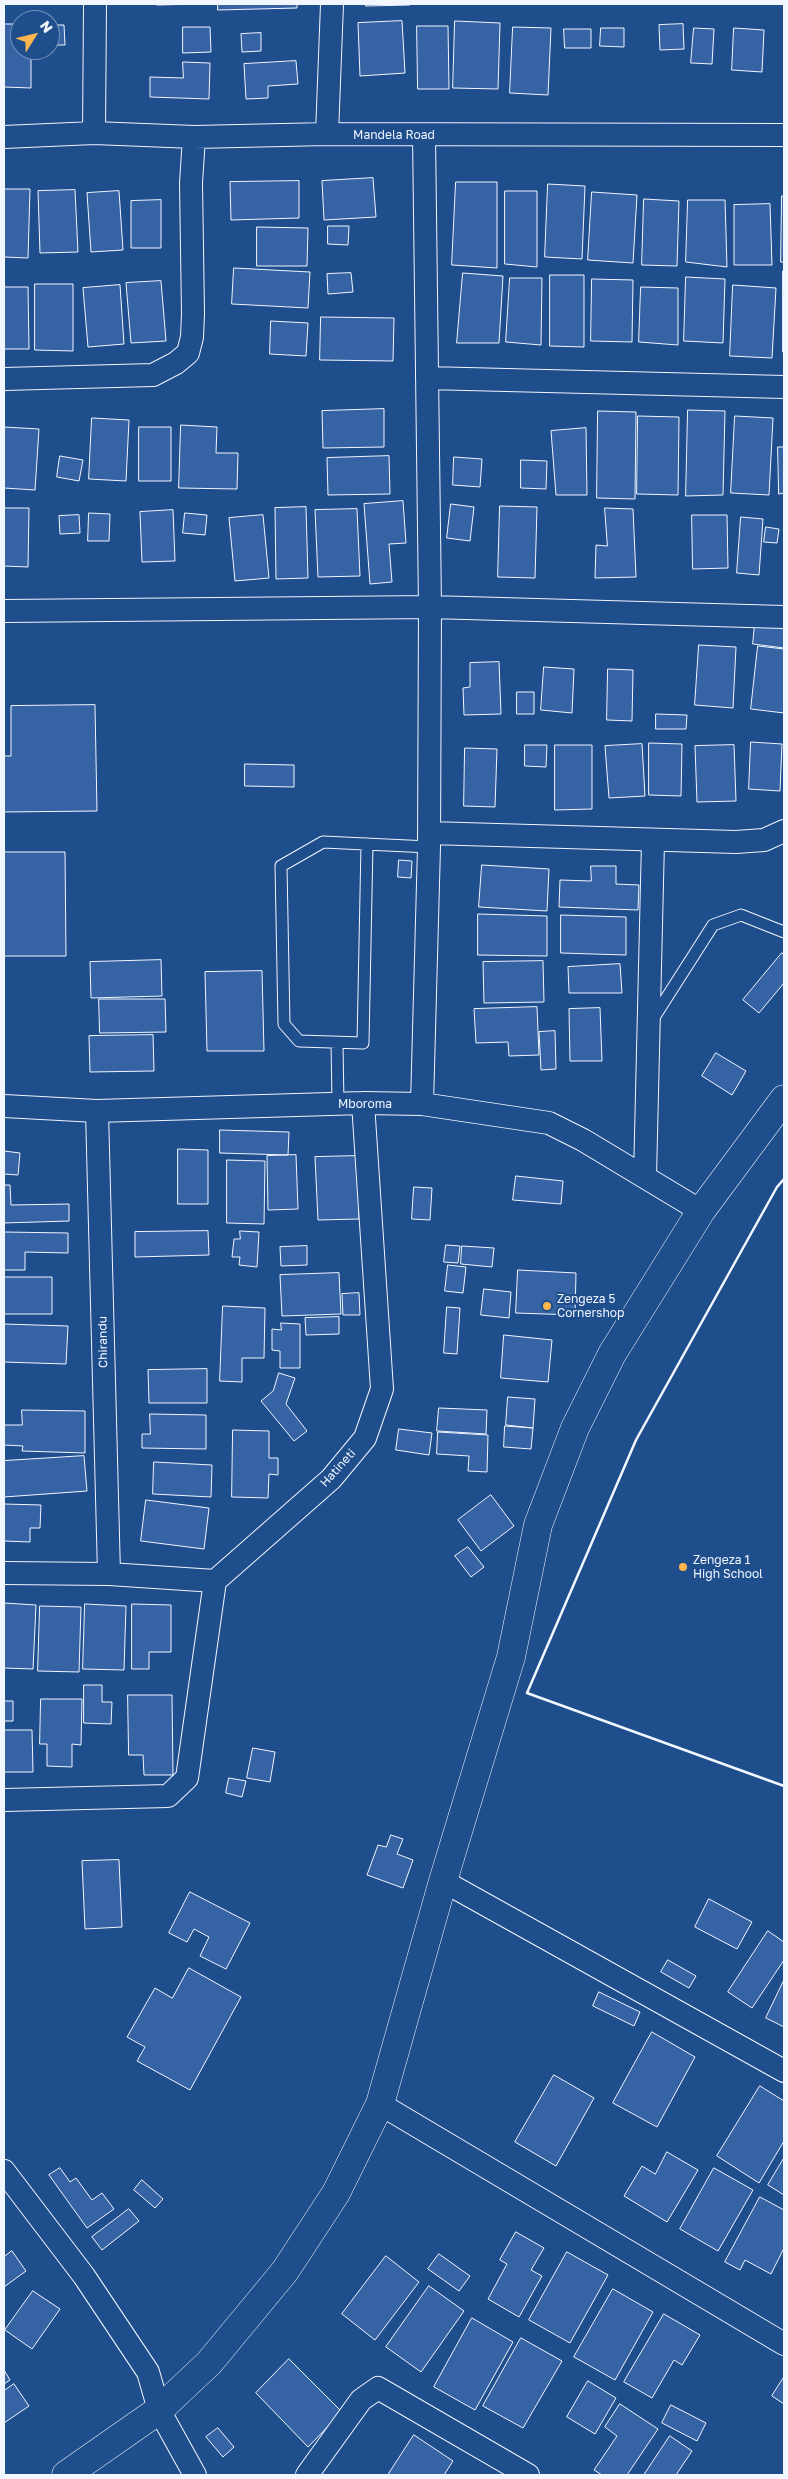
<!DOCTYPE html>
<html>
<head>
<meta charset="utf-8">
<style>
  body { margin:0 }
  #map { position:relative; width:788px; height:2479px; overflow:hidden; background:#1f4e8c; font-family:"Golos Text",sans-serif }
  canvas { display:block }
  .frame { position:absolute; inset:0; border:5px solid #f2f6ff; pointer-events:none }
  .north { position:absolute; left:10px; top:10px; width:50px; height:50px; box-sizing:border-box; background:#1f4e8c; border:1px solid #7391ba; border-radius:50%; rotate:54deg; font-size:14px; font-weight:700; line-height:20px; text-align:center; color:#f2f6ff }
  .north::after { content:''; display:block; margin:auto; width:18px; height:22px; background:#ffb74d; clip-path:polygon(50% 0,100% 100%,50% 72%,0 100%) }
</style>
</head>
<body>
<div id="map">
<canvas width="788" height="2479"></canvas>
<div class="frame"></div>
<div class="north">N</div>
</div>
<script>
const c = document.querySelector('canvas').getContext('2d');
c.lineJoin = 'round';
function fillPath(path, color) { c.fillStyle = color; c.fill(path, 'evenodd'); }
function trace(path, color, width, dash) { c.strokeStyle = color; c.lineWidth = width; c.lineCap = dash ? 'butt' : 'round'; c.setLineDash(dash || []); c.stroke(path); }
function write(font, color, halo, rows, align = 'center') {
  c.font = font + ' "Golos Text",sans-serif'; c.lineWidth = 4; c.setLineDash([]); c.textBaseline = 'middle'; c.strokeStyle = halo; c.fillStyle = color; for (const [text, x, y, turn = 0] of rows) {
    c.save(); c.translate(x, y); c.rotate((+turn || 0) * Math.PI / 180); c.textAlign = isNaN(turn) ? turn : align; if (halo) c.strokeText(text, 0, 0); c.fillText(text, 0, 0); c.restore();
  }
}
const building = new Path2D(`
  M157 4H205L157 5Z
  M218 4H297V8L218 10Z
  M366 4H410V5L366 6Z
  M402 21 405 73 360 76 358 23Z
  M455 21 500 23 498 89 453 88Z
  M4 24H20V50H31V88L4 87Z
  M683 24 684 49 660 50 659 25Z
  M50 25H64L65 45H50Z
  M417 26H448L449 89H418Z
  M183 27H210L211 52 183 53Z
  M513 27 551 28 548 95 510 93Z
  M601 28H624V47L600 46Z
  M694 28 714 29 712 64 691 63Z
  M734 28 764 30 762 72 732 70Z
  M564 29H591V48H565Z
  M261 33V51L242 52 241 34Z
  M296 61 298 84 268 86V98L246 99 244 64Z
  M183 62 210 63 209 99 150 97V77L183 78Z
  M373 178 376 217 324 220 322 181Z
  M299 181V218L231 220 230 182Z
  M456 182H497V268L452 265Z
  M548 184 585 186 582 259 545 257Z
  M4 189H30L28 258 4 257Z
  M75 190 78 252 40 253 38 191Z
  M119 191 123 250 91 252 87 193Z
  M505 191H537V267L505 264Z
  M592 192 637 195 633 263 588 260Z
  M782 196H784V262H781Z
  M644 199 679 201 677 266 642 265Z
  M161 200V248H131V201Z
  M688 200H725L727 267 686 262Z
  M770 204 772 265H734V205Z
  M328 226H349L348 245 328 244Z
  M257 227 308 228 307 266H257Z
  M234 268 310 272 308 308 232 304Z
  M783 271H784V352H783Z
  M351 273 353 292 328 294 327 274Z
  M463 273 503 276 499 343H457Z
  M550 275H584V347L550 346Z
  M686 277 725 279 723 343 684 341Z
  M510 278H542L541 345 506 342Z
  M592 279 633 280 632 342 591 341Z
  M161 281 166 341 131 343 126 283Z
  M35 284H73V351L35 350Z
  M120 285 124 344 88 347 83 288Z
  M733 285 776 288 772 358 730 356Z
  M4 287H28L29 349H4Z
  M641 287 678 288V345L639 342Z
  M321 317 394 318 393 361 320 360Z
  M271 321 308 323 306 356 270 354Z
  M384 409V447L323 448 322 411Z
  M688 410 725 411 723 495 686 496Z
  M598 411 636 412 635 499 597 498Z
  M638 416 679 417 678 495 637 494Z
  M735 416 773 418 769 495 731 493Z
  M92 418 129 420 126 481 89 479Z
  M181 425 217 427 216 453H238L237 489 179 488Z
  M4 427 39 429 35 490 4 488Z
  M139 427H171V481H139Z
  M586 428 587 495H556L551 431Z
  M778 447H784V493L779 494Z
  M60 456 83 460 79 481 57 477Z
  M389 456 390 494 328 495 327 458Z
  M454 457 482 459 480 487 453 485Z
  M521 460 547 461 546 489 521 488Z
  M403 501 406 543 389 544 392 582 370 584 364 504Z
  M451 504 474 507 470 541 447 538Z
  M500 506 537 507 535 578 498 577Z
  M306 507 308 578 276 579 275 508Z
  M4 508H29L28 567 4 566Z
  M605 508 633 509 636 577 595 578 596 545 607 546Z
  M357 509 360 576 318 577 315 510Z
  M173 510 175 561 142 562 140 512Z
  M89 513 110 514 109 541H88Z
  M185 513 207 515 205 535 183 533Z
  M79 515 80 533 60 534 59 516Z
  M263 515 269 578 235 581 229 518Z
  M692 515H727L728 568 693 569Z
  M741 517 763 519 759 575 737 573Z
  M766 527 779 529 777 543 764 542Z
  M755 624 784 627V648L753 644Z
  M699 645 736 647 733 708 695 705Z
  M758 646 784 649V713L751 709Z
  M499 662 501 714 464 715 463 688 470 687V663Z
  M544 667 574 669 572 713 541 710Z
  M608 669 633 670 632 721 607 720Z
  M517 692H534V714H517Z
  M95 705 97 811 4 812V756H11V706Z
  M656 714 687 715 686 729H656Z
  M751 742 782 744 780 791 749 789Z
  M649 743 682 744 681 796 649 795Z
  M642 744 645 796 609 798 605 746Z
  M525 745H547L546 767 525 766Z
  M555 745H592V809L555 810Z
  M734 745 736 801 697 802 695 746Z
  M465 748 497 749 495 807 464 806Z
  M245 764 294 765V787L245 786Z
  M4 852H65L66 956H4Z
  M399 860 412 861 411 878 398 877Z
  M482 865 549 869 547 911 479 907Z
  M591 866H616V884L639 885 638 910 559 907 560 880 591 881Z
  M478 914 547 916V956L478 955Z
  M561 915 626 917V955L561 953Z
  M782 953 784 955V983L759 1013 743 1000Z
  M161 960 162 996 91 998 90 962Z
  M543 961 544 1002 484 1003 483 962Z
  M620 964 622 993H569L568 967Z
  M262 971 264 1051H207L205 972Z
  M99 999H165L166 1032 100 1033Z
  M537 1007 539 1055 509 1056 508 1042 476 1043 474 1009Z
  M600 1008 602 1061H570L569 1009Z
  M555 1031 556 1069 541 1070 539 1032Z
  M153 1035 154 1071 90 1072 89 1036Z
  M716 1053 746 1071 732 1095 702 1076Z
  M220 1130 289 1132 288 1155 220 1153Z
  M178 1149 208 1150V1204H178Z
  M4 1151 20 1153 18 1175 4 1174Z
  M296 1155 298 1209 268 1210 267 1156Z
  M357 1156 359 1219 318 1220 315 1157Z
  M227 1160 265 1161 264 1224 227 1223Z
  M516 1176 563 1181 561 1204 513 1200Z
  M4 1185H10L11 1205 69 1204V1221L4 1223Z
  M414 1187 432 1188 430 1220 412 1219Z
  M208 1231 209 1255 135 1257V1232Z
  M240 1231 259 1232 257 1267 239 1265 240 1257H232L234 1239H240Z
  M4 1232 68 1233V1253L25 1252V1270H4Z
  M446 1245 460 1246 458 1263 444 1262Z
  M307 1246V1265L281 1266 280 1247Z
  M462 1246 494 1248 492 1267 461 1264Z
  M448 1265 466 1267 463 1293 445 1291Z
  M518 1270 576 1273 575 1315 516 1313Z
  M339 1273 341 1314 282 1316 280 1275Z
  M4 1277H52V1314H4Z
  M484 1289 511 1292 509 1318 481 1315Z
  M359 1293 360 1315H343L342 1294Z
  M223 1306 265 1308 264 1358H242V1382L220 1381Z
  M447 1307 460 1308 457 1354 444 1353Z
  M339 1317V1334L306 1335 305 1318Z
  M281 1323 300 1324V1368H280V1351L272 1350V1329L281 1330Z
  M4 1324 68 1326 66 1364 4 1362Z
  M504 1335 552 1340 548 1382 501 1378Z
  M207 1369V1403H149L148 1370Z
  M279 1373 295 1378 286 1404 307 1431 294 1441 261 1401 273 1391Z
  M508 1397 535 1399 533 1428 506 1425Z
  M439 1408 487 1410 486 1434 437 1431Z
  M22 1410 85 1411V1453L22 1451 23 1446 4 1445V1425H22Z
  M150 1414 206 1415V1449L142 1448V1434H150Z
  M505 1426 533 1428 531 1449 504 1447Z
  M399 1429 432 1433 429 1455 396 1450Z
  M233 1430 269 1431V1458H278V1475L269 1474 268 1498 232 1497Z
  M438 1432 488 1435 487 1472 468 1471 469 1456 437 1454Z
  M84 1456 87 1491 4 1497V1461Z
  M154 1462 212 1465 211 1497 153 1494Z
  M491 1495 514 1526 481 1551 458 1520Z
  M146 1500 209 1508 204 1549 141 1541Z
  M4 1504 41 1505 40 1528H30V1542L4 1541Z
  M468 1547 484 1567 471 1577 455 1556Z
  M4 1603 36 1605 33 1669 4 1668Z
  M85 1604 126 1606 124 1670 83 1669Z
  M132 1604 171 1605V1652H149V1669H132Z
  M40 1606 81 1607 79 1672 38 1671Z
  M84 1685H102V1702H112L111 1724 84 1723Z
  M128 1695H172L173 1775H144L143 1755H129Z
  M41 1699H82L81 1745 72 1744V1767L47 1766V1744H40Z
  M4 1701H13V1721H4Z
  M4 1730H32L33 1772H4Z
  M253 1748 275 1752 270 1782 247 1778Z
  M229 1778 246 1781 242 1797 226 1793Z
  M391 1835 403 1839 397 1854 413 1860 403 1888 367 1875 378 1845 386 1847Z
  M119 1860 122 1927 85 1929 82 1861Z
  M190 1892 250 1923 226 1969 200 1956 209 1937 194 1929 187 1942 169 1933Z
  M709 1899 752 1922 737 1949 695 1927Z
  M768 1931 784 1942V1960L752 2008 728 1992Z
  M668 1960 696 1976 689 1988 661 1972Z
  M189 1968 241 1997 190 2090 137 2061 145 2047 127 2037 155 1988 172 1998Z
  M784 1980V2027L766 2018Z
  M599 1992 640 2012 634 2026 593 2006Z
  M652 2032 695 2057 657 2127 613 2103Z
  M554 2075 594 2098 556 2166 515 2142Z
  M760 2086 784 2101V2141L759 2183 717 2156Z
  M667 2152 698 2170 667 2222 624 2196 642 2166 655 2174Z
  M784 2158V2195L768 2185Z
  M60 2168 70 2182 76 2178 92 2200 102 2193 114 2209 87 2228 49 2175Z
  M714 2168 753 2190 718 2251 680 2229Z
  M142 2180 163 2199 155 2208 134 2190Z
  M760 2197 784 2210V2248L771 2274 745 2260 740 2270 725 2262Z
  M129 2209 139 2221 102 2250 92 2237Z
  M516 2232 544 2248 531 2270 542 2276 519 2317 488 2299 507 2264 500 2260Z
  M12 2251 26 2271 4 2287V2257Z
  M567 2252 608 2275 570 2343 529 2320Z
  M439 2254 470 2276 459 2291 428 2269Z
  M386 2256 419 2282 375 2340 342 2314Z
  M429 2286 464 2311 421 2372 386 2347Z
  M613 2289 653 2312 615 2380 574 2357Z
  M33 2291 60 2309 32 2349 5 2330Z
  M664 2314 700 2335 682 2365 674 2360 652 2398 624 2382Z
  M472 2318 513 2342 475 2410 434 2387Z
  M521 2338 562 2361 523 2428 483 2406Z
  M289 2359 342 2412 308 2447 256 2393Z
  M4 2370 10 2380 4 2384Z
  M784 2377V2404L772 2396Z
  M588 2381 616 2398 595 2434 567 2417Z
  M14 2384 29 2406 4 2423V2391Z
  M620 2404 658 2429 627 2475H602L594 2470 617 2436 605 2427Z
  M671 2405 706 2423 697 2441 662 2423Z
  M218 2428 234 2447 223 2457 206 2437Z
  M414 2435 453 2461 444 2475H388Z
  M670 2436 692 2451 676 2475H644Z`);
const service = new Path2D(`
  M367 844 363 1043 299 1041 284 1024 281 866 323 842 429 847
  M653 1019 713 925 741 915 784 932
  M337 1043 338 1104`);
const minor = new Path2D(`
  M94 133 95 4
  M327 134 332 4
  M4 137 94 133 194 137 327 134 784 135
  M427 378 784 387
  M4 379 153 375 176 363 188 353 192 337 193 314 191 183 194 137
  M4 611 430 607 784 617
  M429 833 736 842 764 840 784 831
  M422 1104 429 847 430 607 424 135
  M4 1106 97 1111 363 1103 422 1104 549 1123 583 1140 701 1211
  M97 1111 109 1574
  M645 1177 653 841
  M4 1573 109 1574 215 1581 331 1479 365 1438 382 1389 363 1103
  M4 1800 168 1796 187 1778 215 1581
  M443 1881 784 2071
  M380 2104 784 2344
  M4 2171 84 2276 148 2372 159 2410 195 2475
  M307 2475 361 2400 378 2388 528 2475`);
const tertiary = new Path2D(`
  M66 2475 159 2410 209 2363 285 2271 336 2193 380 2104 443 1881 511 1657 538 1525 575 1428 612 1354 701 1211 784 1099`);
const wall = new Path2D(`
  M784 1179 777 1187 636 1440 527 1693 784 1786`);
const markers = [
  [547,1306,5,"#ffb74d"],
  [683,1567,5,"#ffb74d"]
];
const streetNames = [
  ["Mandela Road",394,135],
  ["Mboroma",365,1104],
  ["Chirandu",103,1342,-91],
  ["Hatineti",338,1468,-48]
];
const poiNames = [
  ["Zengeza 5",557,1299],
  ["Cornershop",557,1313],
  ["Zengeza 1",693,1560],
  ["High School",693,1574]
];
fillPath(building, '#3563a3');
trace(building, '#f2f6ff', 1);
trace(service, '#f2f6ff', 13);
trace(minor, '#f2f6ff', 24);
trace(tertiary, '#f2f6ff', 29);
trace(service, '#1f4e8c', 11);
trace(minor, '#1f4e8c', 22);
trace(tertiary, '#1f4e8c', 28);
trace(wall, '#f2f6ff', 2.5);
for (const [x, y, r, color] of markers) { const dot = new Path2D(); dot.arc(x, y, r, 0, 2 * Math.PI); c.fillStyle = color; c.fill(dot); trace(dot, '#1f4e8c', 2); }
write('12px', '#f2f6ff', '#1f4e8c', streetNames);
write('12px', '#f2f6ff', '#1f4e8c', poiNames, 'left');
</script>
</body>
</html>
